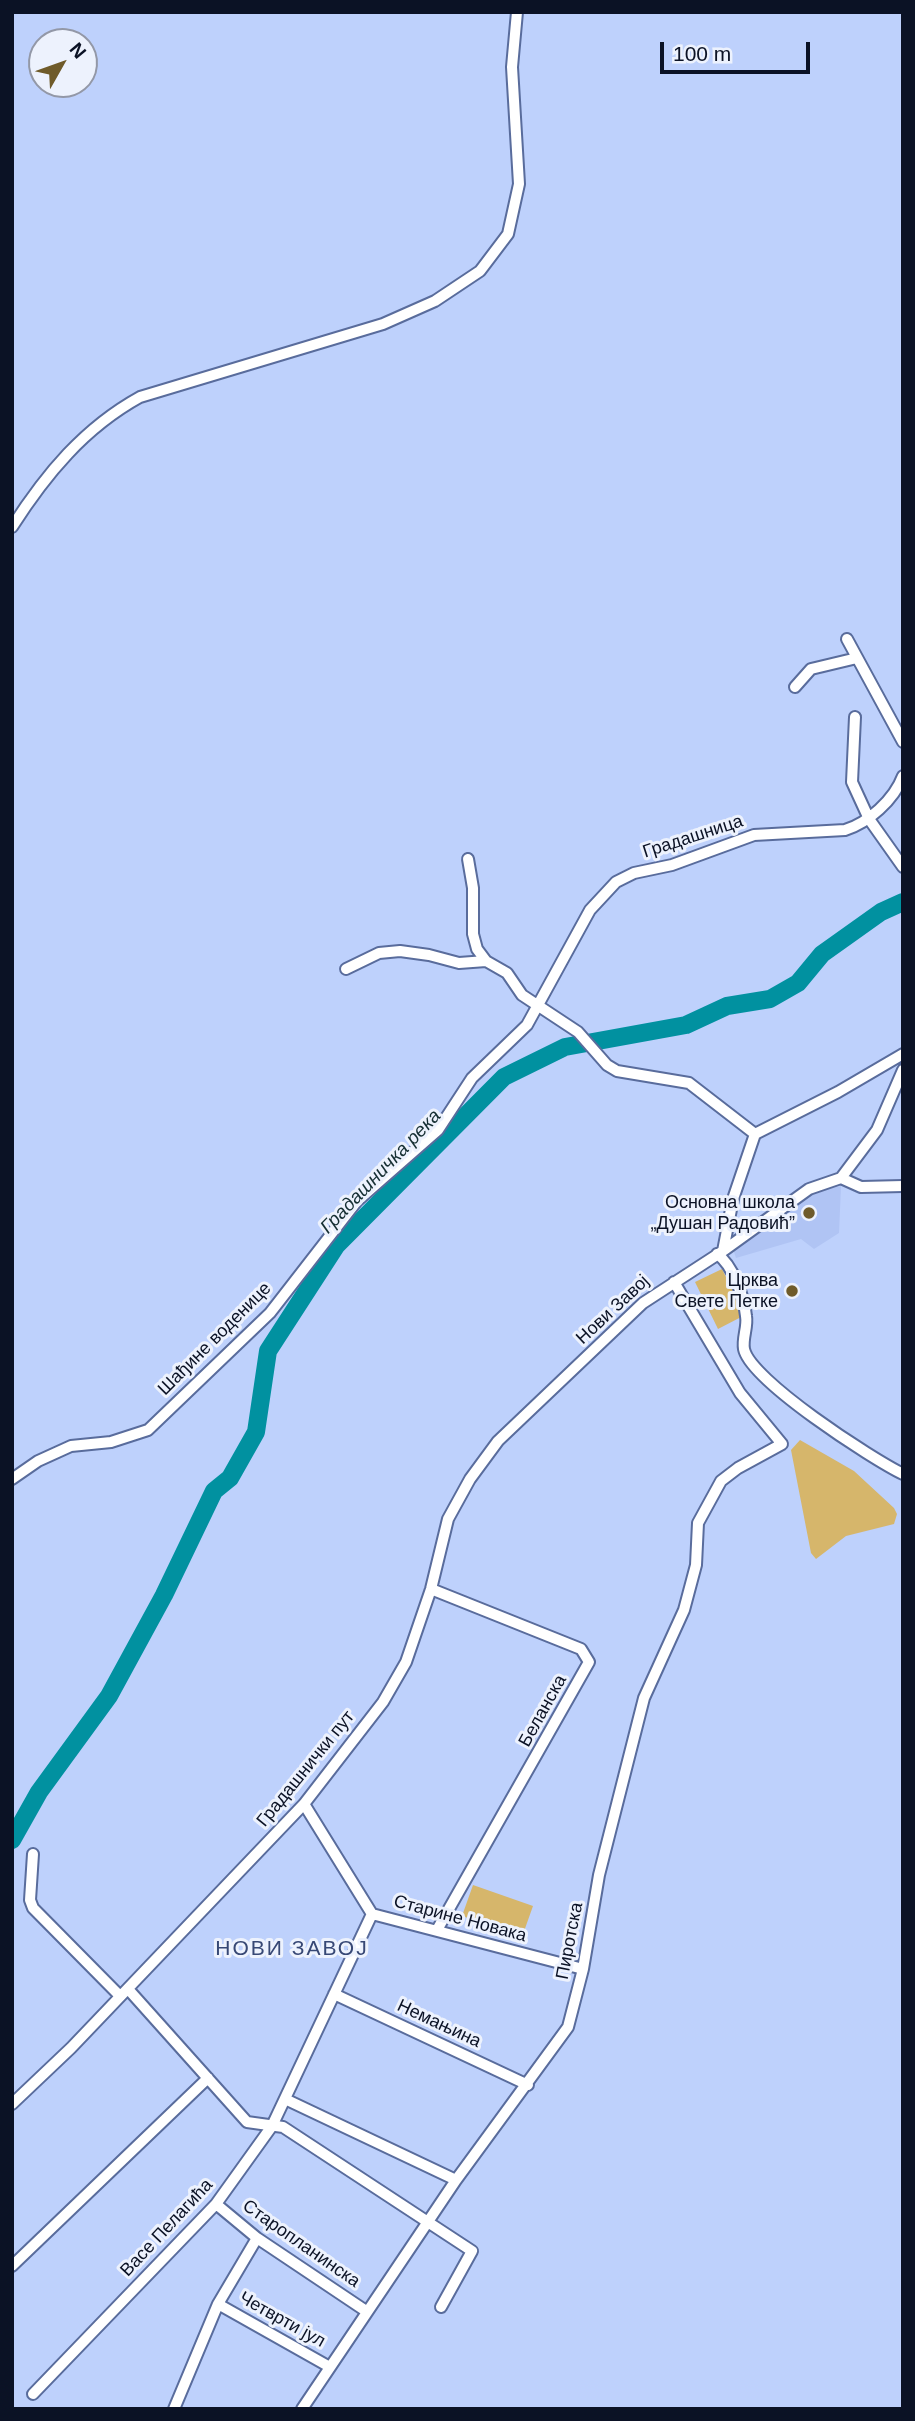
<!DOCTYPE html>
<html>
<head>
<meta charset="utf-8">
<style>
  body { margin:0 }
  #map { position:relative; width:915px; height:2421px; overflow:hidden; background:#bed1fc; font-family:Arial,sans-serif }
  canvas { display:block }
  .frame { position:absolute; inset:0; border:14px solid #0b1225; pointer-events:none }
  .north { position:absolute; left:28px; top:28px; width:70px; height:70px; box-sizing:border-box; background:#edf2fd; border:2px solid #9398a7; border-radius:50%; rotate:50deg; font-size:19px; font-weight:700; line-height:28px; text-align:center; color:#0b1225 }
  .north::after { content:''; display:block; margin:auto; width:24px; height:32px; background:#6f5b2a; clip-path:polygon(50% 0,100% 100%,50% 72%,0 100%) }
  .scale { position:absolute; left:660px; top:42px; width:150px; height:32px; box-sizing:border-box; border:4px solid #0b1225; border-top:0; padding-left:9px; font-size:21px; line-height:24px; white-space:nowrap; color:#0b1225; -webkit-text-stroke:5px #edf2fd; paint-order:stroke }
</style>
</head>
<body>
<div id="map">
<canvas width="915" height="2421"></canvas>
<div class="frame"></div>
<div class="north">N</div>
<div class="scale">100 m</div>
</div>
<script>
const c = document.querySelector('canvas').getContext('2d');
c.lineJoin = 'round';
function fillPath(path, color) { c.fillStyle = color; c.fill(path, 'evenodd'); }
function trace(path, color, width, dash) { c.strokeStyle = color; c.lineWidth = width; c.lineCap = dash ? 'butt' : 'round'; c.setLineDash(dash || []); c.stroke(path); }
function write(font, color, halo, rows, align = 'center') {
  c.font = font + ' Arial,sans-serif'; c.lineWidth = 6; c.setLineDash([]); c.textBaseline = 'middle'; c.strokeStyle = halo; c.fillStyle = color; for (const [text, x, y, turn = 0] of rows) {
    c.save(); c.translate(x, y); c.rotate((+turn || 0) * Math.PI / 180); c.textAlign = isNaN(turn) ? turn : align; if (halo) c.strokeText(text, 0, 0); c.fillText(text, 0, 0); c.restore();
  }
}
const built = new Path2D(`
  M841 1186 839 1233 814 1249 801 1239 736 1258 732 1246 806 1194Z`);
const green = new Path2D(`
  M722 1269 745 1315 718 1329 695 1282Z
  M800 1440 854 1471 894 1508 897 1514 894 1524 846 1536 816 1559 811 1553 791 1450Z
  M473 1885 533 1906 522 1937 462 1916Z`);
const river = new Path2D(`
  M12 1840 39 1792 109 1696 164 1595 214 1491 230 1478 256 1432 268 1351 336 1246 504 1077 565 1047 686 1025 727 1006 770 999 798 983 822 954 881 912 903 902`);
const minor = new Path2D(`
  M12 527C46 474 84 428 140 397L383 324 435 301 480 271 508 234 519 184 512 67 517 12
  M847 639 903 742
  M795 687 811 669 857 658
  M855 717 852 782 869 819 903 867
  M468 859 473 888V934L477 949 486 961 507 973 522 995 578 1032 607 1065 617 1071 689 1083 755 1134
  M346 969 379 953 400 951 429 955 459 963 486 961
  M841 1178 877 1130 903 1070
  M723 1251 809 1189 841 1178 861 1187 903 1186
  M717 1254C733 1265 744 1297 746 1316 748 1327 742 1338 744 1349 750 1380 872 1459 903 1474
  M12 1479 38 1461 71 1446 111 1442 148 1430 270 1313 357 1201 438 1130 472 1078 527 1025 590 910 616 882 634 873 672 865 754 835 845 830C868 823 894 800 903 776
  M431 1589 581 1649 589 1662 437 1930
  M304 1804 372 1914 583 1969
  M33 1854 30 1900 33 1908 120 1996
  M128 1989 247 2122 283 2127 472 2251 441 2307
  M334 1994 528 2085
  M285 2099 456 2180
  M12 2104 71 2048 304 1804 383 1702 406 1662 431 1589 448 1519 470 1479 498 1441 643 1303 723 1251 733 1199 755 1134 838 1092 903 1054
  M216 2204 257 2238 366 2311
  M12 2266 208 2078
  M218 2304 328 2366
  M33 2394 216 2204 272 2126 372 1914
  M174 2409 218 2304 257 2238
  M302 2409 456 2180 568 2027 583 1969 599 1875 644 1698 684 1610 696 1565 698 1523 721 1481 738 1468 782 1444 740 1393 674 1282`);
const markers = [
  [809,1213,7,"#6f5b2a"],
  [792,1291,7,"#6f5b2a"]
];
const streetNames = [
  ["Градашница",693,837,-18],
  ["Нови Завој",613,1310,-43],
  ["Шађине воденице",215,1339,-45],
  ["Беланска",543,1711,-61],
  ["Градашнички пут",306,1769,-51],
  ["Старине Новака",460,1919,15],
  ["Пиротска",570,1941,-79],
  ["Немањина",439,2024,25],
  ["Васе Пелагића",167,2228,-47],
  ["Старопланинска",301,2244,35],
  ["Четврти јул",282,2320,29]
];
const poiNames = [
  ["Основна школа",795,1203],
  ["„Душан Радовић”",795,1224],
  ["Црква",778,1281],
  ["Свете Петке",778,1302]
];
const waterNames = [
  ["Градашничка река",381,1172,-46]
];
const quarterNames = [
  ["НОВИ ЗАВОЈ",292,1949]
];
fillPath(built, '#b0c4f4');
fillPath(green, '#d6b66b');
trace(river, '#0191a0', 18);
trace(minor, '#596c9c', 14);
trace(minor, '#fff', 10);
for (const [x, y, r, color] of markers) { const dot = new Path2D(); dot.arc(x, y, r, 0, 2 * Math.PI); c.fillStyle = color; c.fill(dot); trace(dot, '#edf2fd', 2.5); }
write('18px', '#0b1225', '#edf2fd', streetNames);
write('18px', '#0b1225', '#edf2fd', poiNames, 'right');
write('italic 19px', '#162f33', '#edf2fd', waterNames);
c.letterSpacing = '2px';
write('21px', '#374875', '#edf2fd', quarterNames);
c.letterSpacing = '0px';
</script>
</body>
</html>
